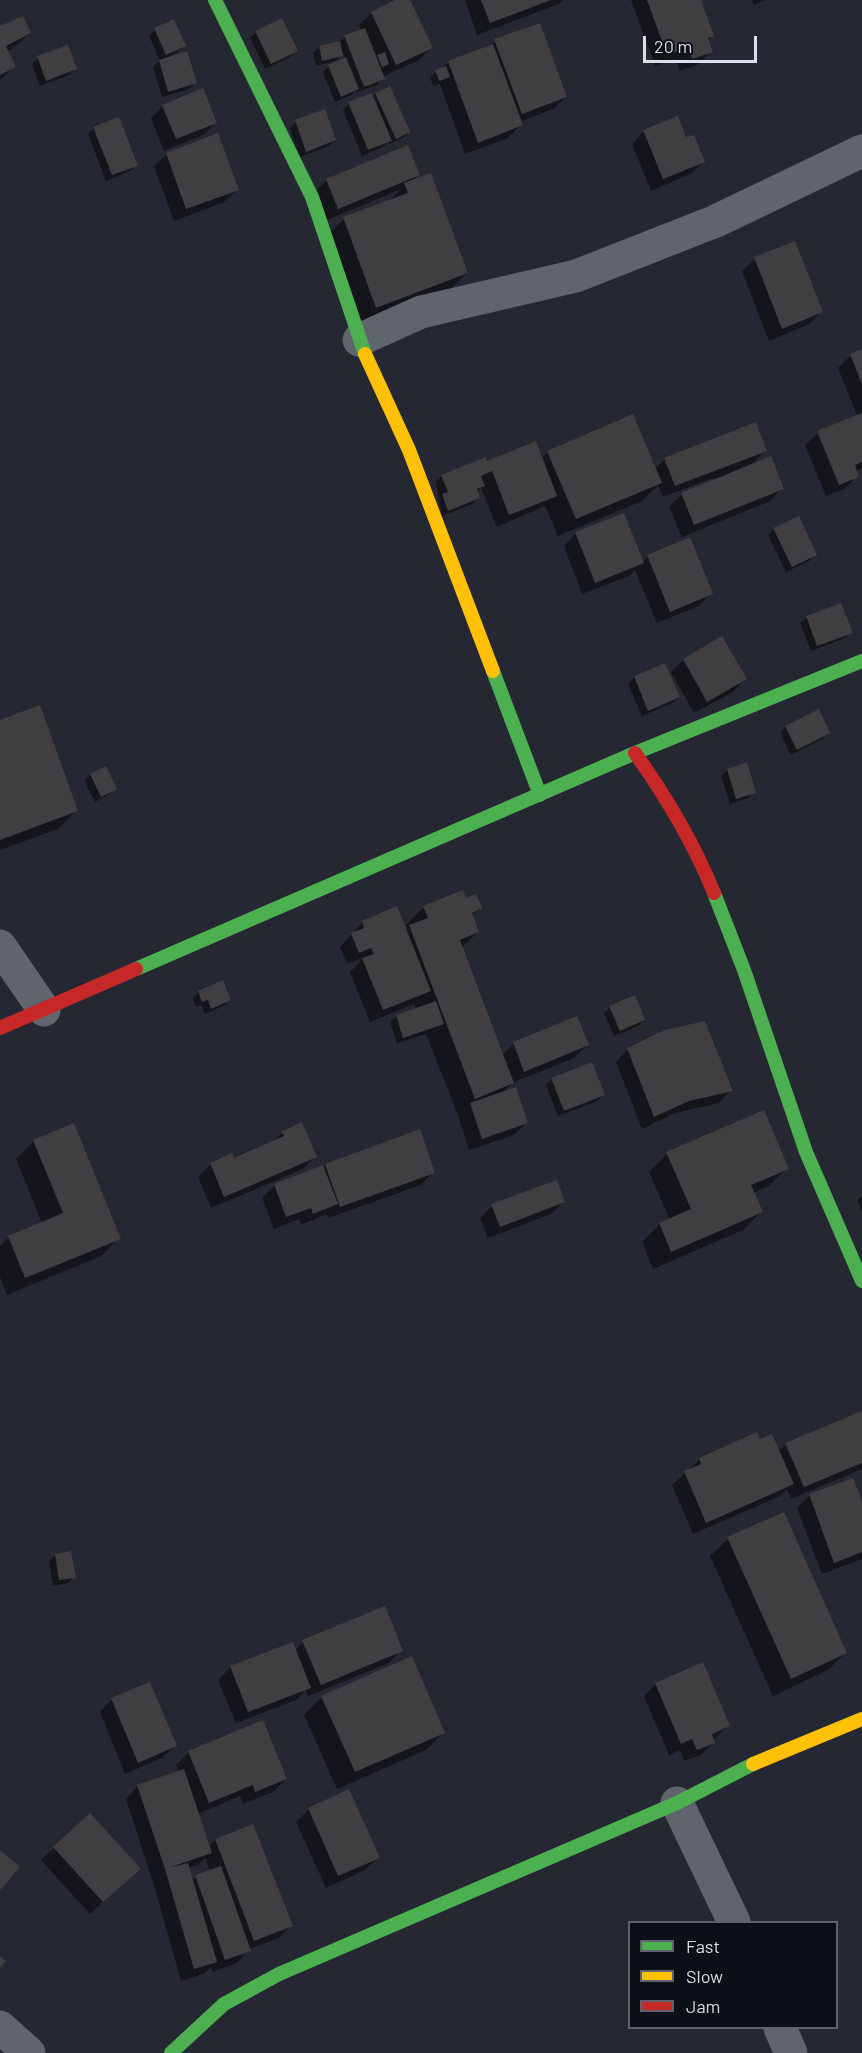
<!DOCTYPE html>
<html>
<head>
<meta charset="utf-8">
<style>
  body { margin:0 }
  #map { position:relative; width:862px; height:2053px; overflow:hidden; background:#252832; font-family:Barlow,sans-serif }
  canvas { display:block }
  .legend { position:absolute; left:628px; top:1921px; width:210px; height:108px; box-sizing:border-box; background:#0c0f17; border:2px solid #5e626c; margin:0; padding:8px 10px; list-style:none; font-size:18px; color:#dadfeb }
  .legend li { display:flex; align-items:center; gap:12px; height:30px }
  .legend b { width:30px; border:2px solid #5e626c }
  .scale { position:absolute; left:643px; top:36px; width:114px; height:27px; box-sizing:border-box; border:3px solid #dadfeb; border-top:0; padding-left:8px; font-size:18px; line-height:21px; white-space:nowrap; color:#dadfeb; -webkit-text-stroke:4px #0c0f17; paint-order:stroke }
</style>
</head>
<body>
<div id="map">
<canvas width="862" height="2053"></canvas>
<ul class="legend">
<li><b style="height:8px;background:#4caf50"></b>Fast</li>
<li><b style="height:8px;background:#ffc107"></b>Slow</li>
<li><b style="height:8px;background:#c62828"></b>Jam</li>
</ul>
<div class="scale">20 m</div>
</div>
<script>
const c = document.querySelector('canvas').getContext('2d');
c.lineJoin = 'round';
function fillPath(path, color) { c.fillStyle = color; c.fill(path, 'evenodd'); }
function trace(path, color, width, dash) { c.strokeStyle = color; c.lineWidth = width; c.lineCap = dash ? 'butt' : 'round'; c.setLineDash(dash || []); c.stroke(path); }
const shadow = new Path2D(`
  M399 0H409L431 48 419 60 382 77 377 85 357 92 356 90 351 95 335 102 323 72 329 66 345 60 343 53 335 61 316 66 313 53 319 47 339 43 345 37 362 30 359 25 372 13Z
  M465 0H563L559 4 477 35Z
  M631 0H700L712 36 707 41 711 51 699 64 680 71 675 59 655 66Z
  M752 0H765L754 5Z
  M0 28 30 33 17 45 7 51 14 67 0 80Z
  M155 30 184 46 178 52 170 56 195 83 189 89 162 97 153 67 160 61 149 36Z
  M256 32 296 51 290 57 265 69 250 38Z
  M495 41 566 97 553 109 520 122 521 125 508 138 465 154 440 84 433 86 430 77 449 62 488 48Z
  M38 58 75 69 69 75 40 86 32 64Z
  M376 94 409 132 403 138 389 144 388 142 384 146 362 156 343 110 349 104 372 97Z
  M163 106 216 122 203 135 164 151 151 118Z
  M296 122 335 140 329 146 300 157 290 128Z
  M94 128 136 165 130 171 106 181 88 134Z
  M644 131 703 162 690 174 651 191 632 144Z
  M407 147 418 174 409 183 467 273 449 291 358 325 326 237 344 219 387 203 401 189 325 221 314 193 326 181Z
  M167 154 237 190 224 202 174 221 154 166Z
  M755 259 821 312 809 324 769 341 742 271Z
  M862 351V468L855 471 857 476 845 489 826 496 805 445 818 433 857 415 838 368 851 355Z
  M765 451 749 467 782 488 770 501 682 537 669 507 682 494 714 481 713 478 663 497 658 485 642 501 558 536 545 506 497 527 481 488 477 492 478 498 472 504 442 516 436 482 442 476 487 463 541 459 548 452 654 470 665 459Z
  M774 529 815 555 809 561 786 572 768 535Z
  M576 533 642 562 648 556 711 593 699 606 657 623 635 570 629 576 582 594 564 546Z
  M807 617 851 632 845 638 811 651 800 623Z
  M684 660 745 679 733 692 694 713 671 672Z
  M665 665 678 697 672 703 642 716 628 684 634 678Z
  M0 722 76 811 58 829 0 850Z
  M786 727 828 733 822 739 791 755 780 733Z
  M105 768 115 788 109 794 95 802 84 781 90 775Z
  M728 770 754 792 748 798 730 804 721 776Z
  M465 900 480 908 471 916 478 932 461 948 502 1055 514 1044 576 1018 587 1045 574 1058 512 1083 501 1094 526 1123 514 1135 469 1150 458 1115 426 1034 397 1043 390 1022 397 1016 416 1009 414 1004 370 1022 350 972 360 962 359 959 347 964 340 947 363 922 405 931 408 928 406 925 424 907Z
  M199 992 229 1000 223 1006 205 1014 201 1005 196 1007 193 998Z
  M610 1007 644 1020 638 1026 614 1036 604 1013Z
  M628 1049 731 1090 719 1103 675 1113 642 1129 616 1062Z
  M552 1079 603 1095 597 1101 558 1116 546 1085Z
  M282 1133 315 1157 303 1169 211 1208 198 1177 211 1164 233 1160 272 1143Z
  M34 1141 119 1238 101 1256 7 1295 0 1277V1246L9 1237 42 1223 16 1159Z
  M667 1154 787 1168 769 1186 753 1193 761 1212 743 1230 653 1269 642 1242 660 1224 670 1220 649 1172Z
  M325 1165 433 1172 421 1185 328 1218 326 1214 301 1225 299 1219 274 1229 262 1198 275 1185 322 1168Z
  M862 1196V1212L857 1200Z
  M563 1202 551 1214 488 1238 480 1218 492 1206Z
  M862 1412V1469L791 1499 787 1489 780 1496 693 1534 672 1485 700 1459 759 1441 778 1452 786 1445Z
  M852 1480 862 1505V1559L822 1574 797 1508 809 1496Z
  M728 1539 845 1653 828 1670 773 1696 710 1556Z
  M55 1555 74 1577 68 1583 53 1586 49 1561Z
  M303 1642 401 1650 389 1663 308 1696 306 1690 296 1700 236 1723 218 1680 231 1667 295 1650Z
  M656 1684 728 1726 713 1740 714 1742 701 1755 684 1761 680 1750 669 1755 644 1696Z
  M322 1697 444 1732 426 1750 337 1789 304 1715Z
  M112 1699 175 1746 162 1758 125 1774 100 1712Z
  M189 1752 286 1779 273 1792 243 1804 240 1796 198 1814 209 1847 215 1840 291 1926 279 1938 249 1949 237 1963 212 1972 211 1967 203 1974 181 1981 153 1882 126 1799 138 1786 179 1772 176 1765ZM205 1858 210 1871 196 1877 192 1881 188 1868 198 1865Z
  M309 1809 378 1857 365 1870 326 1888 296 1822Z
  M90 1815 126 1881 90 1914 41 1860Z`);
const building = new Path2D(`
  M395 0H410L433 48 396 65 371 12Z
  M481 0H551L490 23Z
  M647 0H701L714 36 708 38 713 52 692 59 688 48 667 55Z
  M23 16 31 33 6 46 16 67 0 75V26Z
  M282 18 298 51 271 64 255 31Z
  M174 19 186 46 166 55 154 28Z
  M540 23 567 97 522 114 494 39Z
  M365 28 385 79 364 87 344 35Z
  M340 41 343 56 322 61 319 46Z
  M493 44 523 125 478 143 448 61Z
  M68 45 77 69 46 81 37 56Z
  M187 51 197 83 168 92 159 60Z
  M385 52 389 64 382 67 377 55Z
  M346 57 359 89 341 97 328 65Z
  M446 66 450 77 439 81 435 70Z
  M390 86 410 132 396 139 375 93Z
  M203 88 217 123 176 139 162 105Z
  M372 93 392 141 368 150 348 102Z
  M325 109 336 140 306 152 295 120Z
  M678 116 686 137 694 135 705 162 663 179 643 130Z
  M119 117 138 166 112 175 93 127Z
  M218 133 239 190 186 209 166 153Z
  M408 145 420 175 338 209 326 179Z
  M431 173 468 273 376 308 343 217 408 193 404 183Z
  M795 241 823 312 782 329 754 257Z
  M862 349V384L850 354Z
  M862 413V462L855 465 859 477 839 485 817 431Z
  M633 414 662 483 576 519 547 451Z
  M756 422 767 451 675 486 664 458Z
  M536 441 557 496 509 515 492 471 481 476 485 486 477 489 480 498 448 511 442 494 448 492 441 475 486 457 487 461Z
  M771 456 784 489 694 525 681 493Z
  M624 513 644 563 595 583 575 532Z
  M799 516 817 555 792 567 773 528Z
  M690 537 713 594 670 612 647 555Z
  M841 603 853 633 817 646 806 616Z
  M722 636 747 679 707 702 683 659Z
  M665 663 680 697 648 711 634 676Z
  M40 705 78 811 0 840V720Z
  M819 709 830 733 797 750 785 726Z
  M747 762 756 793 736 799 727 769Z
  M106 766 117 789 101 797 90 774Z
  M463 890 466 898 476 894 482 908 472 913 479 932 460 940 514 1083 475 1099 409 925 428 918 423 906Z
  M397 906 431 991 383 1010 362 958 374 954 371 948 359 953 351 933 364 928 362 921Z
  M223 980 231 1000 211 1009 208 1000 202 1002 198 991Z
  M635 995 645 1020 620 1031 609 1006Z
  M436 1001 444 1024 403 1038 396 1015Z
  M577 1016 589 1045 524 1072 513 1042Z
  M705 1021 733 1091 689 1101 654 1117 627 1048 665 1030Z
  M592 1062 605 1095 564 1111 551 1078Z
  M516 1087 528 1123 482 1139 470 1103Z
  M764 1110 789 1169 751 1185 763 1212 671 1252 659 1223 691 1209 666 1152Z
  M302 1122 317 1157 224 1197 210 1163 232 1153 234 1158 284 1136 281 1132Z
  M74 1123 121 1239 25 1278 8 1236 63 1213 33 1140Z
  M420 1129 435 1173 340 1207 325 1164Z
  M323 1165 338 1204 313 1214 311 1208 286 1217 274 1184Z
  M557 1180 565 1202 500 1227 491 1204Z
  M862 1411V1463L804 1487 785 1443Z
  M757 1432 760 1439 772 1434 794 1484 706 1523 684 1471 701 1464 699 1458Z
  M853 1478 862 1501V1552L834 1563 809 1494Z
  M784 1512 847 1653 791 1679 727 1537Z
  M71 1551 76 1578 59 1580 55 1554Z
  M385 1606 403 1651 321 1685 302 1640Z
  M293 1642 311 1688 248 1712 230 1666Z
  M412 1656 445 1733 355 1772 321 1696Z
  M703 1662 730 1726 712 1734 715 1743 697 1750 692 1739 681 1744 655 1683Z
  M150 1682 177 1746 138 1763 111 1698Z
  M263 1720 287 1779 255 1792 253 1785 209 1803 188 1751Z
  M184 1769 212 1853 168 1868 188 1863 217 1962 194 1969 165 1869 137 1785Z
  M349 1789 380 1858 338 1876 308 1808Z
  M90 1813 141 1869 103 1902 53 1847Z
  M253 1824 293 1926 254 1941 215 1839Z
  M0 1850 20 1867 0 1890Z
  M221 1866 251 1951 225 1960 195 1875Z
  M0 1956 6 1961 0 1968Z`);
const street = new Path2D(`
  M359 340 421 312 576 276 716 221 862 151
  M0 946 44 1010
  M677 1803 734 1922
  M0 2027 29 2053
  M780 2028 791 2053`);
const fast = new Path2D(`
  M215 0 312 197 365 354
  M493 671 540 795
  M714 893 744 970 806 1152 862 1281
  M136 969 635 753 862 661
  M171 2053 224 2004 279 1974 677 1803 753 1764`);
const slow = new Path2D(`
  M365 354 409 450 493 671
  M753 1764 862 1719`);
const jam = new Path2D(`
  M635 753C667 798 693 841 714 893
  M0 1028 136 969`);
fillPath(shadow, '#0007');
fillPath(building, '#403e40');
trace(street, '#60646c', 33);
trace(fast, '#4caf50', 14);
trace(slow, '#ffc107', 14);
trace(jam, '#c62828', 14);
</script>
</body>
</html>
